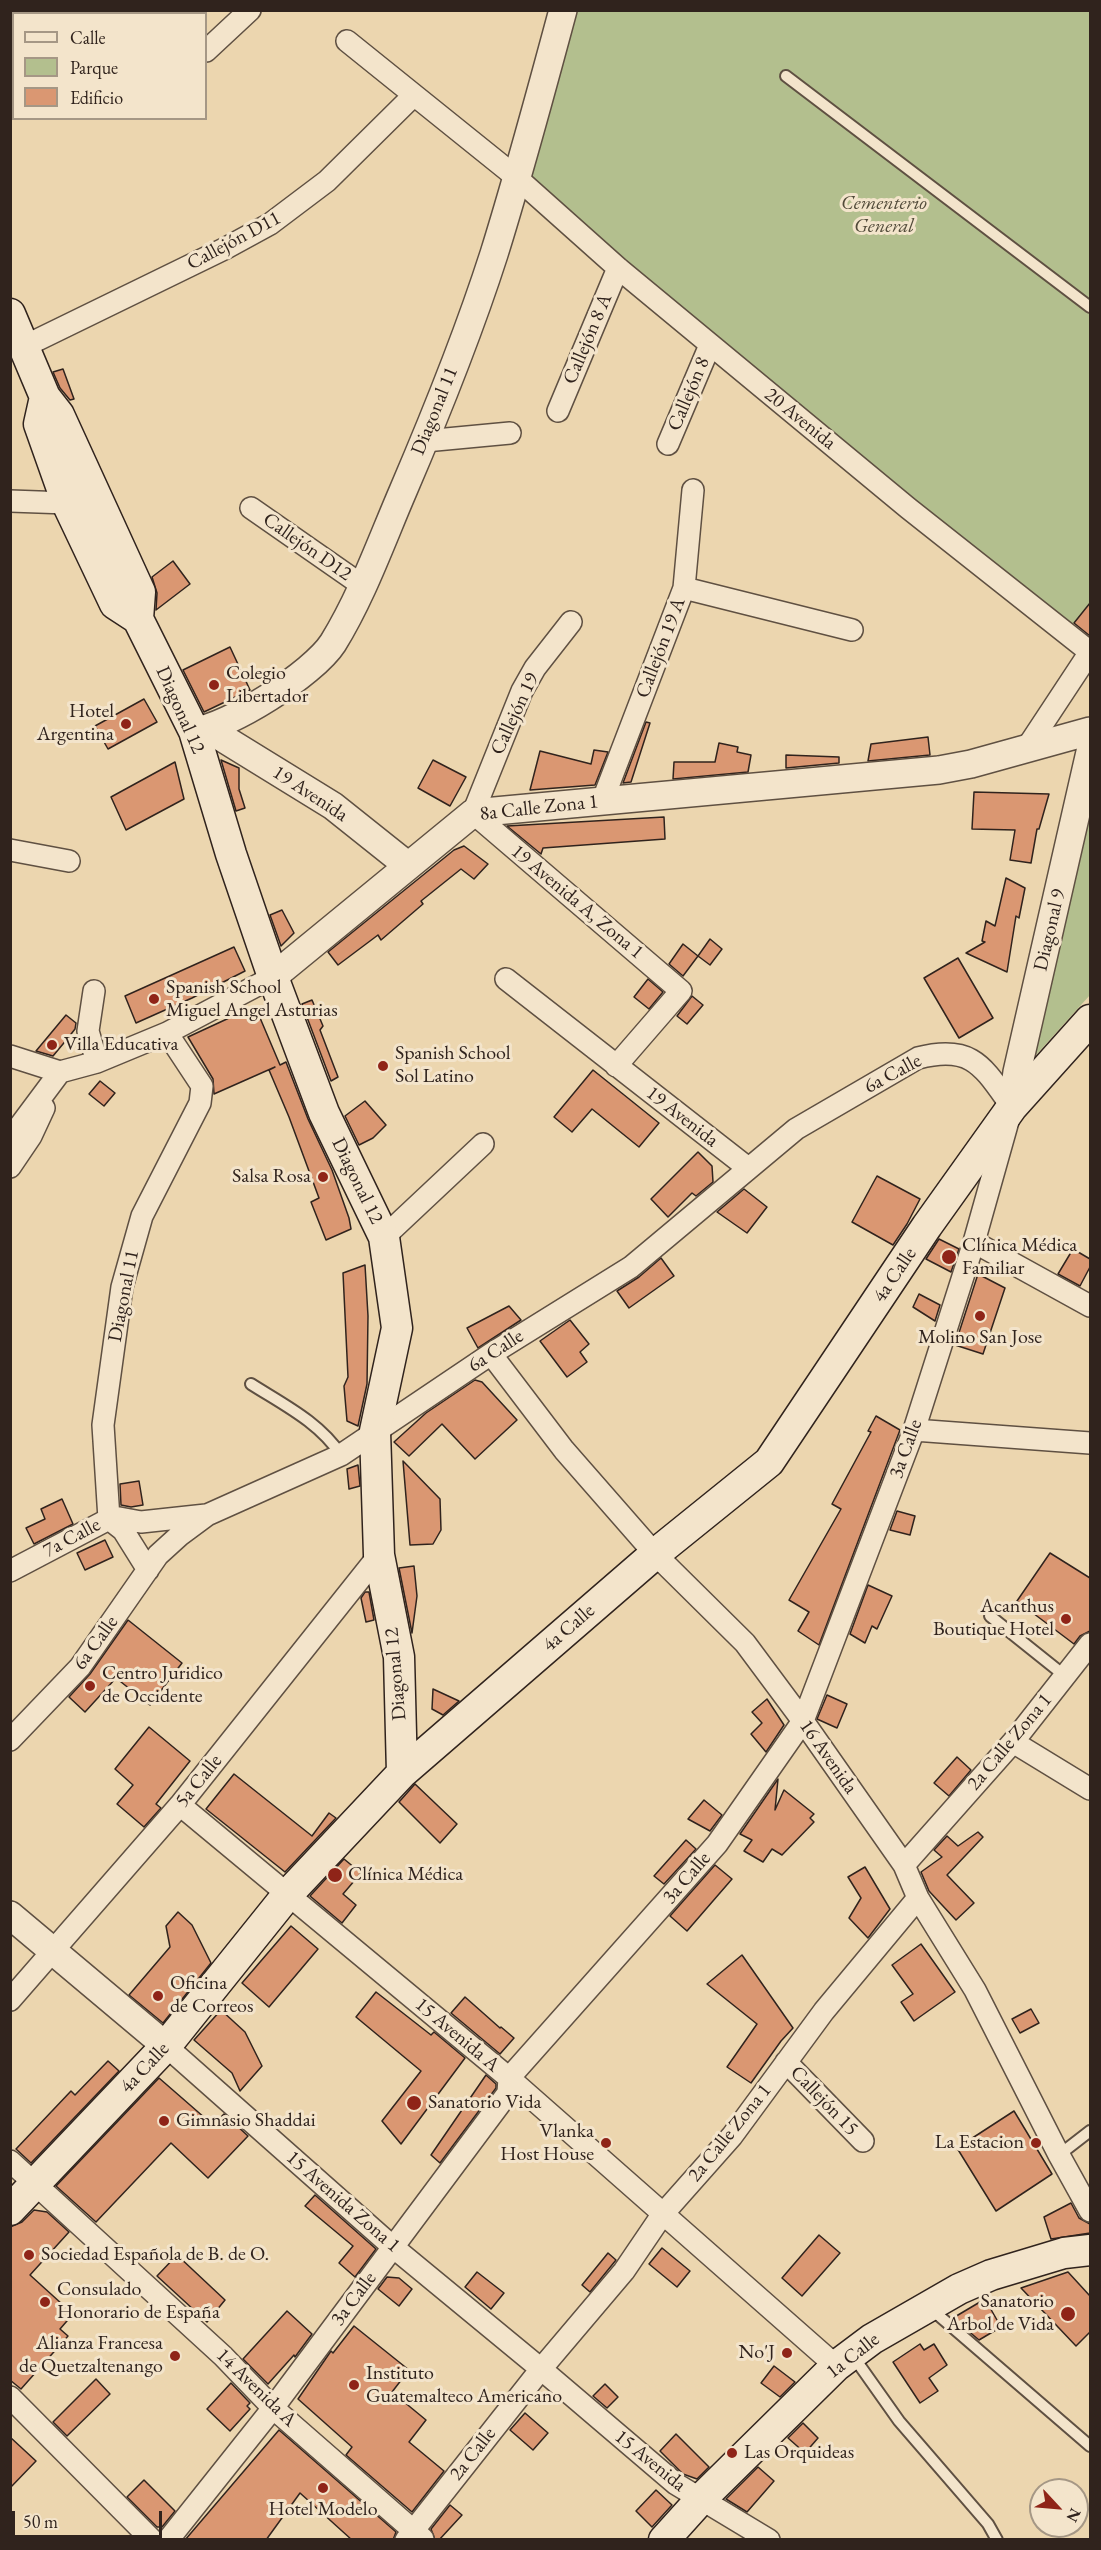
<!DOCTYPE html>
<html>
<head>
<meta charset="utf-8">
<style>
  body { margin:0 }
  #map { position:relative; width:1101px; height:2550px; overflow:hidden; background:#ecd6af; font-family:"EB Garamond",serif }
  canvas { display:block }
  .frame { position:absolute; inset:0; border:12px solid #30231d; pointer-events:none }
  .legend { position:absolute; left:12px; top:12px; width:195px; height:108px; box-sizing:border-box; background:#f3e4cb; border:2px solid #a59785; margin:0; padding:8px 10px; list-style:none; font-size:18px; color:#30231d }
  .legend li { display:flex; align-items:center; gap:12px; height:30px }
  .legend b { width:30px; border:2px solid #a59785 }
  .north { position:absolute; left:1029px; top:2478px; width:60px; height:60px; box-sizing:border-box; background:#f3e4cb; border:2px solid #a59785; border-radius:50%; rotate:116deg; font-size:16px; font-weight:700; line-height:24px; text-align:center; color:#30231d }
  .north::after { content:''; display:block; margin:auto; width:21px; height:27px; background:#8f2418; clip-path:polygon(50% 0,100% 100%,50% 72%,0 100%) }
  .scale { position:absolute; left:12px; top:2511px; width:150px; height:27px; box-sizing:border-box; border:3px solid #30231d; border-top:0; padding-left:8px; font-size:18px; line-height:21px; white-space:nowrap; color:#30231d; -webkit-text-stroke:4px #f3e4cb; paint-order:stroke }
</style>
</head>
<body>
<div id="map">
<canvas width="1101" height="2550"></canvas>
<div class="frame"></div>
<ul class="legend">
<li><b style="height:8px;background:#f3e4cb"></b>Calle</li>
<li><b style="height:16px;background:#b3bf8e"></b>Parque</li>
<li><b style="height:16px;background:#da9772"></b>Edificio</li>
</ul>
<div class="north">N</div>
<div class="scale">50 m</div>
</div>
<script>
const c = document.querySelector('canvas').getContext('2d');
c.lineJoin = 'round';
function fillPath(path, color) { c.fillStyle = color; c.fill(path, 'evenodd'); }
function trace(path, color, width, dash) { c.strokeStyle = color; c.lineWidth = width; c.lineCap = dash ? 'butt' : 'round'; c.setLineDash(dash || []); c.stroke(path); }
function write(font, color, halo, rows, align = 'center') {
  c.font = font + ' "EB Garamond",serif'; c.lineWidth = 6; c.setLineDash([]); c.textBaseline = 'middle'; c.strokeStyle = halo; c.fillStyle = color; for (const [text, x, y, turn = 0] of rows) {
    c.save(); c.translate(x, y); c.rotate((+turn || 0) * Math.PI / 180); c.textAlign = isNaN(turn) ? turn : align; if (halo) c.strokeText(text, 0, 0); c.fillText(text, 0, 0); c.restore();
  }
}
const green = new Path2D(`
  M575 11H1090V603L1071 627 525 183Z
  M1090 778V995L1036 1055 1023 1051Z`);
const building = new Path2D(`
  M63 369 74 399 70 400 60 388 53 372Z
  M173 561 190 584 156 610 157 593 152 577Z
  M1090 603V636L1074 623Z
  M230 647 250 690 204 712 183 670Z
  M144 699 157 722 108 749 95 726Z
  M646 722 650 723 631 782 623 783Z
  M928 737 930 755 868 761 871 744Z
  M719 743 738 747 737 752 751 755 748 772 673 779 674 762H715Z
  M594 750 608 752 595 785 530 790 540 751 591 764Z
  M786 755 839 757V763L786 768Z
  M221 760 239 768V789L245 808 236 811Z
  M433 760 466 777 450 806 418 788Z
  M175 762 184 799 126 830 111 797Z
  M974 792 1049 794 1039 829H1037L1031 863 1010 860 1015 830 972 829Z
  M664 817 665 839 543 848 541 854 507 826Z
  M464 846 488 864 474 879 461 869 421 901 423 904 381 940 378 935 338 965 328 952 454 850Z
  M1006 878 1025 888 1019 918 1016 916 1007 972 966 953 985 942 982 941 986 921 995 926Z
  M282 910 294 933 281 946 270 915Z
  M710 939 722 949 710 965 698 956Z
  M683 944 698 956 683 976 669 964Z
  M234 947 245 971 192 998 136 1023 125 996Z
  M958 958 993 1018 959 1038 924 978Z
  M648 979 663 992 649 1009 634 997Z
  M692 996 703 1005 687 1024 677 1016Z
  M312 1000 323 1026 320 1030 338 1077 331 1081 302 1004Z
  M255 1006 280 1065 286 1062 308 1119 332 1170 349 1218 351 1229 326 1240 311 1202 319 1198 289 1117 269 1070 275 1067 214 1094 213 1079 188 1037Z
  M66 1015 76 1023 75 1029 68 1038 53 1056 36 1051Z
  M593 1070 659 1123 639 1147 592 1109 572 1132 554 1117Z
  M100 1081 115 1093 104 1106 89 1094Z
  M365 1101 386 1125 373 1138 359 1145 345 1116Z
  M698 1152 712 1166 713 1182 696 1196 692 1193 668 1217 651 1199Z
  M877 1176 920 1199 907 1224 893 1245 852 1222Z
  M744 1189 767 1207 747 1233 717 1212Z
  M939 1239 959 1249 951 1272 926 1259Z
  M1073 1249 1090 1259V1267L1080 1286 1058 1274Z
  M661 1258 674 1276 629 1308 617 1291 639 1277Z
  M365 1265 368 1316 367 1384 358 1426 347 1421 344 1386 348 1377 343 1273Z
  M978 1274 1005 1288 983 1354 955 1345Z
  M919 1294 940 1305 935 1321 913 1307Z
  M509 1306 521 1320 478 1348 467 1328Z
  M570 1320 589 1344 580 1352 587 1362 567 1377 540 1341Z
  M475 1380 482 1382 517 1420 475 1459 442 1424 409 1456 394 1442 426 1413Z
  M876 1416 900 1430 819 1645 798 1631 809 1612 789 1600 841 1509 832 1504 871 1432 868 1431Z
  M403 1461 440 1499 441 1530 433 1544 410 1545Z
  M358 1465 360 1486 349 1489 347 1469Z
  M139 1481 143 1505 131 1507 121 1505 120 1484Z
  M62 1499 73 1524 34 1544 26 1528 45 1519 41 1509Z
  M897 1511 915 1516 910 1535 890 1530Z
  M105 1540 113 1557 85 1570 77 1553Z
  M1050 1553 1090 1578V1631L1080 1636 1074 1644 1017 1601Z
  M414 1566 417 1596 412 1633 399 1568Z
  M868 1585 892 1596 877 1629 872 1626 865 1643 850 1634Z
  M365 1592H369L374 1620 366 1622 361 1598Z
  M128 1620 182 1663 150 1705 116 1678 85 1712 69 1697 90 1674Z
  M433 1689 459 1701 443 1715 432 1709Z
  M827 1695 847 1704 837 1728 817 1719Z
  M767 1699 784 1725 766 1752 751 1734 762 1723 752 1712Z
  M149 1727 190 1761 156 1804 161 1808 144 1827 117 1804 133 1785 115 1769Z
  M957 1757 971 1770 949 1796 934 1783Z
  M234 1774 312 1836 329 1813 336 1818 285 1872 206 1809Z
  M778 1779 775 1810 784 1790 814 1814 810 1818 814 1822 782 1855 772 1849 763 1862 744 1851 752 1840 740 1834Z
  M415 1784 457 1824 440 1843 399 1802Z
  M704 1800 722 1815 710 1831 688 1819Z
  M978 1832 983 1837 947 1875 974 1903 956 1920 929 1891 921 1872 942 1857 934 1850 947 1836 958 1846Z
  M686 1840 696 1849 664 1884 654 1876Z
  M344 1859 361 1873 343 1894 356 1905 342 1923 310 1896Z
  M715 1865 732 1879 687 1931 670 1916Z
  M865 1867 890 1909 868 1938 849 1918 861 1898 848 1877Z
  M178 1912 192 1925 211 1963 163 2023 129 1995 170 1947 166 1926Z
  M291 1926 318 1949 269 2007 242 1983Z
  M921 1944 955 1992 914 2021 901 2002 913 1994 892 1965Z
  M742 1955 793 2028 781 2041 751 2083 727 2067 757 2024 707 1984Z
  M376 1992 431 2035 434 2032 465 2058 401 2144 382 2121 421 2071 356 2017Z
  M465 1997 500 2028 501 2027 514 2038 500 2054 451 2013Z
  M1031 2009 1039 2023 1020 2033 1012 2019Z
  M221 2010 245 2032 262 2066 240 2091 232 2073 194 2040Z
  M108 2061 119 2071 31 2163 16 2149 71 2091 75 2095Z
  M486 2075 496 2084V2088L440 2163 431 2155Z
  M159 2078 213 2125 224 2114 248 2136 208 2178 171 2143 96 2222 56 2186Z
  M1014 2111 1052 2174 996 2211 957 2148Z
  M315 2195 376 2249 355 2277 339 2263 353 2246 305 2206Z
  M1071 2203 1079 2218 1090 2224V2233L1051 2239 1044 2217Z
  M34 2210 47 2212 69 2232 30 2275 73 2314 60 2329 68 2336 21 2389 10 2380V2227L22 2222Z
  M819 2235 840 2253 802 2296 782 2278Z
  M662 2248 690 2271 677 2287 649 2264Z
  M608 2253 616 2260 590 2292 582 2285Z
  M177 2255 225 2300 207 2322 157 2276Z
  M477 2272 504 2293 491 2309 465 2287Z
  M1068 2272 1090 2296V2332L1076 2346 1021 2288Z
  M387 2277 399 2278 412 2289 399 2306 378 2289Z
  M985 2299 1001 2327 979 2340 953 2318Z
  M287 2311 312 2334 295 2357 294 2355 268 2384 243 2359Z
  M354 2326 409 2370 392 2392 426 2420 409 2442 444 2471 412 2512 346 2455 352 2447 298 2399 331 2351 333 2353Z
  M920 2344 924 2350 934 2344 947 2365 929 2378 938 2391 920 2403 893 2362Z
  M774 2366 795 2382 780 2397 761 2383Z
  M96 2379 110 2394 67 2436 53 2422Z
  M231 2383 250 2403 247 2406 250 2409 230 2431 207 2409Z
  M605 2384 618 2397 607 2408 593 2396Z
  M525 2413 548 2433 533 2450 510 2430Z
  M803 2423 818 2438 805 2453 788 2438Z
  M279 2430 396 2532 393 2540H352L300 2493 266 2540H185Z
  M676 2434 709 2467 697 2479 683 2474 660 2451Z
  M10 2437 36 2461 10 2488Z
  M758 2467 774 2481 747 2512 726 2499Z
  M144 2480 175 2511 162 2527H157L127 2497Z
  M656 2490 672 2505 652 2527 636 2511Z
  M450 2505 462 2515 439 2540H435L431 2529Z`);
const service = new Path2D(`
  M786 76 1090 307
  M251 1384C284 1405 319 1422 341 1455
  M990 1616 1065 1676
  M1059 2155 1090 2131
  M930 2308 1090 2446
  M853 2356 899 2421 988 2524 997 2540`);
const minor = new Path2D(`
  M347 41 516 177 618 268 908 508 1090 652
  M206 51 250 10
  M25 346 226 248 270 224 327 181 414 95
  M558 411 618 268
  M425 441 510 433
  M668 444 710 345
  M10 501 67 503 79 501
  M251 508 363 586
  M684 588 852 630
  M571 622 535 668 522 691 473 813 681 991 616 1066
  M1026 749 1090 652
  M602 802 684 588 693 490
  M10 850 69 861
  M506 979 748 1168
  M94 991 88 1031 97 1062
  M10 1056 60 1072
  M10 1139 60 1072 97 1062 167 1033 273 977
  M10 1167 31 1136 44 1108
  M384 1237 483 1144
  M974 1242 1090 1306
  M491 1354 564 1450 655 1554 745 1643 803 1721 904 1865 918 1898 975 1990 1059 2155 1090 2211
  M914 1430 1090 1443
  M109 1519 103 1425 122 1287 142 1216 200 1103 202 1086 167 1033
  M109 1519 123 1530 148 1570
  M10 1571 109 1519 114 1517 141 1522 206 1515
  M10 1740 80 1667 158 1555 180 1535 207 1515 341 1455 491 1354 631 1267 796 1129 918 1058C973 1044 983 1067 1012 1107L974 1242 914 1430 803 1721 717 1844 509 2078 508 2093 273 2408 168 2540
  M1013 1742 1090 1789
  M180 1805 509 2078 836 2366
  M904 1865 1013 1742 1090 1644
  M10 2000 180 1805 379 1555
  M166 2046 393 2247 541 2369 676 2484 769 2540
  M786 2062 863 2141
  M10 2161 223 2356 273 2408 423 2539
  M10 2397 152 2540
  M406 2540 541 2369 624 2271 662 2215 732 2136 824 2011 918 1898`);
const tertiary = new Path2D(`
  M208 729 333 806 407 865
  M194 731C229 727 313 674 333 643 362 596 381 542 403 491 436 414 468 335 494 254 519 174 541 92 563 10
  M273 977 473 813 939 770 971 764 1090 731
  M1012 1107 1017 1072 1090 752
  M10 1915 166 2046`);
const secondary = new Path2D(`
  M10 314 45 397 59 415 140 592 138 619
  M45 397 39 424 67 503 115 604 138 619 194 731 231 854 273 977 324 1113 384 1237 397 1328 375 1431 379 1555 399 1657 402 1773
  M10 2210 166 2046 288 1894 402 1773 655 1554 769 1462 927 1226 1012 1107 1090 1020
  M664 2540 701 2499 836 2366 872 2339 959 2289 991 2275 1064 2253 1090 2250`);
const markers = [
  [214,685,6,"#8f2418"],
  [126,724,6,"#8f2418"],
  [154,999,6,"#8f2418"],
  [52,1045,6,"#8f2418"],
  [383,1066,6,"#8f2418"],
  [323,1177,6,"#8f2418"],
  [949,1257,8,"#8f2418"],
  [980,1316,6,"#8f2418"],
  [1066,1619,6,"#8f2418"],
  [90,1686,6,"#8f2418"],
  [335,1875,8,"#8f2418"],
  [158,1996,6,"#8f2418"],
  [414,2103,8,"#8f2418"],
  [164,2121,6,"#8f2418"],
  [606,2143,6,"#8f2418"],
  [1036,2143,6,"#8f2418"],
  [29,2255,6,"#8f2418"],
  [45,2302,6,"#8f2418"],
  [1068,2314,8,"#8f2418"],
  [787,2353,6,"#8f2418"],
  [175,2356,6,"#8f2418"],
  [354,2385,6,"#8f2418"],
  [732,2453,6,"#8f2418"],
  [323,2488,6,"#8f2418"]
];
const parkNames = [
  ["Cementerio",884,204],
  ["General",884,227]
];
const streetNames = [
  ["Callejón D11",234,241,-28],
  ["Callejón 8 A",588,339,-67],
  ["Callejón 8",689,394,-67],
  ["Diagonal 11",435,411,-68],
  ["20 Avenida",800,419,39],
  ["Callejón D12",307,547,35],
  ["Callejón 19 A",661,648,-69],
  ["Diagonal 12",180,710,66],
  ["Callejón 19",515,714,-65],
  ["19 Avenida",310,794,33],
  ["8a Calle Zona 1",539,808,-6],
  ["19 Avenida A, Zona 1",577,902,40],
  ["Diagonal 9",1050,930,-77],
  ["6a Calle",893,1074,-28],
  ["19 Avenida",682,1117,38],
  ["Diagonal 12",357,1181,64],
  ["4a Calle",895,1275,-56],
  ["Diagonal 11",124,1296,-79],
  ["6a Calle",496,1351,-33],
  ["3a Calle",906,1449,-70],
  ["7a Calle",72,1538,-28],
  ["4a Calle",569,1628,-41],
  ["6a Calle",96,1643,-54],
  ["Diagonal 12",396,1674,-95],
  ["2a Calle Zona 1",1010,1742,-50],
  ["16 Avenida",828,1757,55],
  ["5a Calle",199,1781,-51],
  ["3a Calle",687,1878,-49],
  ["15 Avenida A",457,2035,40],
  ["4a Calle",145,2068,-47],
  ["Callejón 15",824,2101,46],
  ["2a Calle Zona 1",730,2133,-51],
  ["15 Avenida Zona 1",343,2202,41],
  ["3a Calle",354,2299,-53],
  ["1a Calle",853,2356,-38],
  ["14 Avenida A",256,2388,44],
  ["2a Calle",473,2454,-52],
  ["15 Avenida",650,2461,39]
];
const poiNames = [
  ["Colegio",226,674],
  ["Libertador",226,697],
  ["Hotel",114,712,"right"],
  ["Argentina",114,735,"right"],
  ["Spanish School",166,988],
  ["Miguel Angel Asturias",166,1011],
  ["Villa Educativa",64,1045],
  ["Spanish School",395,1054],
  ["Sol Latino",395,1077],
  ["Salsa Rosa",311,1177,"right"],
  ["Clínica Médica",962,1246],
  ["Familiar",962,1269],
  ["Molino San Jose",980,1338,"center"],
  ["Acanthus",1054,1607,"right"],
  ["Boutique Hotel",1054,1630,"right"],
  ["Centro Juridico",102,1674],
  ["de Occidente",102,1697],
  ["Clínica Médica",348,1875],
  ["Oficina",170,1984],
  ["de Correos",170,2007],
  ["Sanatorio Vida",428,2103],
  ["Gimnasio Shaddai",176,2121],
  ["Vlanka",594,2132,"right"],
  ["Host House",594,2155,"right"],
  ["La Estacion",1024,2143,"right"],
  ["Sociedad Española de B. de O.",41,2255],
  ["Consulado",57,2290],
  ["Honorario de España",57,2313],
  ["Sanatorio",1054,2302,"right"],
  ["Arbol de Vida",1054,2325,"right"],
  ["Alianza Francesa",163,2344,"right"],
  ["de Quetzaltenango",163,2367,"right"],
  ["No'J",775,2353,"right"],
  ["Instituto",366,2374],
  ["Guatemalteco Americano",366,2397],
  ["Las Orquideas",744,2453],
  ["Hotel Modelo",323,2510,"center"]
];
fillPath(green, '#b3bf8e');
fillPath(building, '#da9772');
trace(building, '#30231d', 1.5);
trace(service, '#5f5042', 14);
trace(minor, '#5f5042', 24);
trace(tertiary, '#5f5042', 30);
trace(secondary, '#30231d', 33);
trace(service, '#f3e4cb', 10);
trace(minor, '#f3e4cb', 21);
trace(tertiary, '#f3e4cb', 27);
trace(secondary, '#f3e4cb', 30);
for (const [x, y, r, color] of markers) { const dot = new Path2D(); dot.arc(x, y, r, 0, 2 * Math.PI); c.fillStyle = color; c.fill(dot); trace(dot, '#f3e4cb', 2); }
write('italic 20px', '#514a39', '#f3e4cb', parkNames);
write('20px', '#30231d', '#f3e4cb', streetNames);
write('20px', '#30231d', '#f3e4cb', poiNames, 'left');
</script>
</body>
</html>
